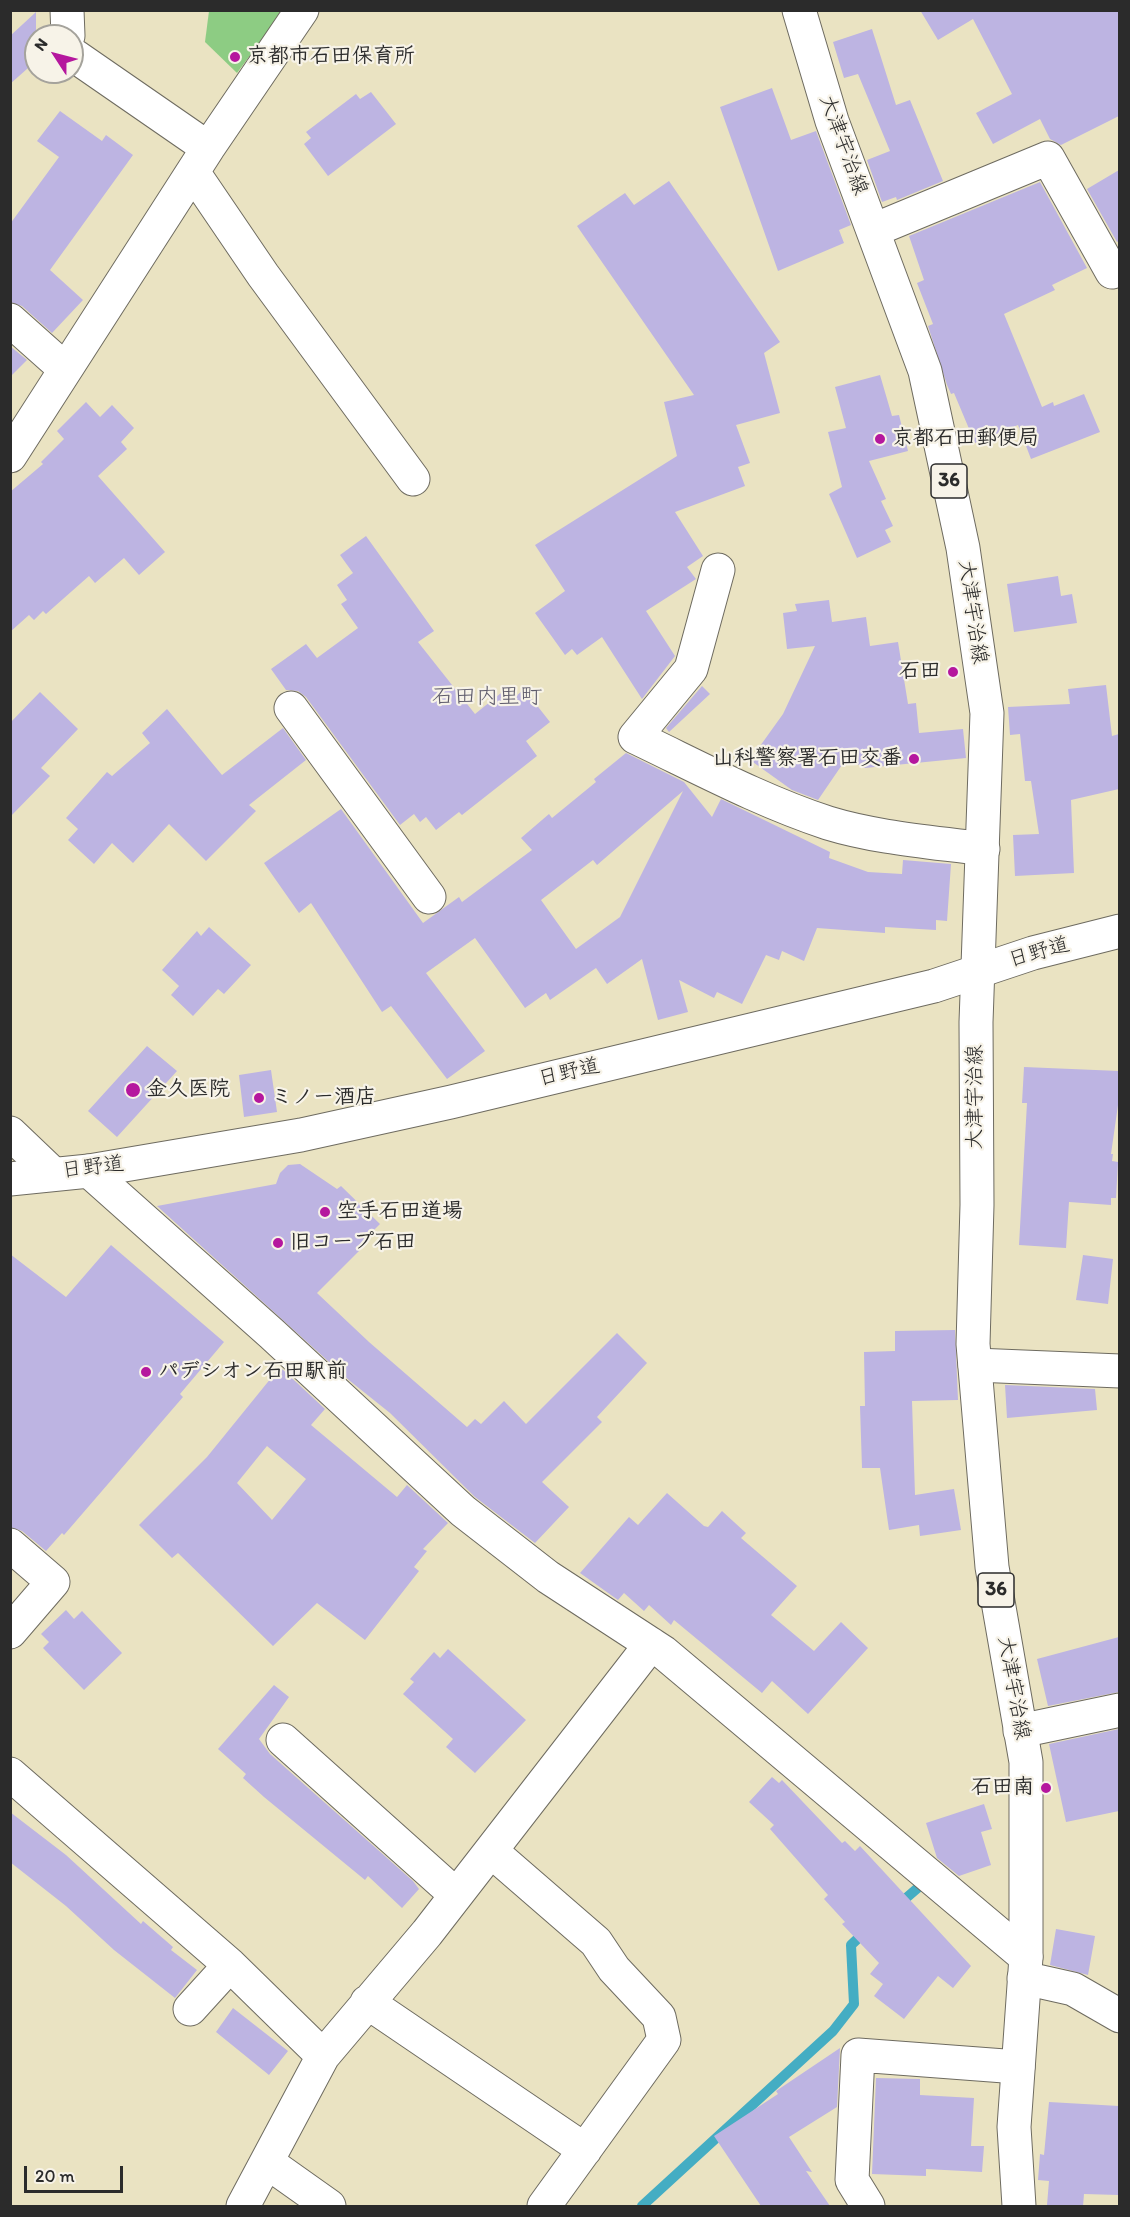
<!DOCTYPE html>
<html>
<head>
<meta charset="utf-8">
<style>
  body { margin:0 }
  #map { position:relative; width:1130px; height:2217px; overflow:hidden; background:#eae3c2; font-family:Itim,sans-serif }
  canvas { display:block }
  .frame { position:absolute; inset:0; border:12px solid #2b2b2b; pointer-events:none }
  .north { position:absolute; left:24px; top:24px; width:60px; height:60px; box-sizing:border-box; background:#f7f3e8; border:2px solid #a5a39c; border-radius:50%; rotate:306deg; font-size:16px; font-weight:700; line-height:24px; text-align:center; color:#2b2b2b }
  .north::after { content:''; display:block; margin:auto; width:21px; height:27px; background:#b5179e; clip-path:polygon(50% 0,100% 100%,50% 72%,0 100%) }
  .scale { position:absolute; left:24px; top:2166px; width:99px; height:27px; box-sizing:border-box; border:3px solid #2b2b2b; border-top:0; padding-left:8px; font-size:18px; line-height:21px; white-space:nowrap; color:#2b2b2b; -webkit-text-stroke:4px #f7f3e8; paint-order:stroke }
</style>
</head>
<body>
<div id="map">
<canvas width="1130" height="2217"></canvas>
<div class="frame"></div>
<div class="north">N</div>
<div class="scale">20 m</div>
</div>
<script>
const c = document.querySelector('canvas').getContext('2d');
c.lineJoin = 'round';
function fillPath(path, color) { c.fillStyle = color; c.fill(path, 'evenodd'); }
function trace(path, color, width, dash) { c.strokeStyle = color; c.lineWidth = width; c.lineCap = dash ? 'butt' : 'round'; c.setLineDash(dash || []); c.stroke(path); }
function write(font, color, halo, rows, align = 'center') {
  c.font = font + ' Itim,"Klee One",sans-serif'; c.lineWidth = 4.5; c.setLineDash([]); c.textBaseline = 'middle'; c.strokeStyle = halo; c.fillStyle = color; for (const [text, x, y, turn = 0] of rows) {
    c.save(); c.translate(x, y); c.rotate((+turn || 0) * Math.PI / 180); c.textAlign = isNaN(turn) ? turn : align; if (halo) c.strokeText(text, 0, 0); c.fillText(text, 0, 0); c.restore();
  }
}
const green = new Path2D(`
  M209 11H283L237 73 205 42Z`);
const stream = new Path2D(`
  M898 1905 920 1886
  M642 2206 833 2031 854 2004 851 1945 867 1930`);
const building = new Path2D(`
  M920 10H1119V116L1061 145 1050 139 1040 119 993 144 976 113 1012 94 973 19 938 40Z
  M36 12V61L10 84V36Z
  M872 29 896 105 910 100 943 181 897 200 896 197 882 202 867 160 890 151 858 74 844 78 833 42Z
  M772 88 791 140 816 131 851 225 839 230 844 243 778 271 720 107Z
  M371 92 396 124 328 176 304 144 311 138 306 132 356 94 360 99Z
  M60 111 102 141 106 135 133 155 50 270 83 300 52 333 22 306 10 302V224L59 157 37 141Z
  M1119 170V241L1117 242 1087 189Z
  M669 181 780 342 764 353 780 413 736 425 750 463 738 467 745 486 675 512 703 556 687 567 696 579 646 611 675 656 642 699 602 637 577 655 572 649 565 655 535 613 565 591 535 545 677 456 664 402 694 395 577 226 625 193 634 205Z
  M1040 182 1087 268 1052 285 1055 290 1004 314 1042 407 1053 402 1054 406 1084 394 1100 432 1031 459 1018 425 975 443 954 393 951 394 947 385 928 326 933 324 917 283 924 280 909 236Z
  M10 346 27 360 10 377Z
  M880 375 892 416 899 415 908 451 869 461 886 499 881 501 893 526 885 530 891 542 857 558 829 494 842 487 828 432 846 428 835 387Z
  M86 402 100 417 112 405 134 428 121 442 127 449 98 476 165 552 139 575 124 558 95 583 89 576 46 614 43 611 34 620 29 615 10 632V492L43 464 41 462 64 439 57 431Z
  M366 536 434 631 418 642 475 714 506 689 513 699 524 689 550 722 526 741 537 756 462 815 459 812 436 830 426 817 420 822 414 814 400 825 306 697 298 691 286 690 271 669 306 644 317 658 358 628 341 604 347 600 337 585 353 573 340 555Z
  M1058 576 1061 596 1072 594 1077 623 1014 632 1007 584Z
  M829 600 832 622 866 617 870 646 898 642 908 704 916 703 919 733 963 729 966 758 865 768 846 759 818 800 792 790 750 760 783 714 815 646 787 649 783 613 797 611 795 604Z
  M1106 685 1112 736 1119 734V789L1071 800 1074 873 1015 876 1013 835 1039 834 1031 781H1025L1020 734 1010 735 1008 707 1070 704 1068 689Z
  M702 686 710 694 669 732 666 728Z
  M40 692 78 729 41 768 50 776 10 817V723Z
  M167 709 222 775 283 728 306 760 249 805 256 811 206 861 169 824 133 863 112 843 94 864 68 840 78 829 66 818 107 772 112 776 150 743 142 733Z
  M626 753 684 782 712 817 721 799 830 852 829 858 868 872 902 874 903 860 951 864 947 921 936 920V930L885 927V933L817 928 804 961 782 951 779 960 766 955 742 1004 717 992 714 998 679 980 688 1012 658 1020 642 959 607 984 596 968 550 1000 546 993 525 1008 475 938 426 973 485 1051 447 1079 391 1006 382 1012 311 903 299 913 264 863 341 809 423 923 459 897 462 902 532 850 521 838 549 814 552 818 596 782 594 779ZM683 791 620 917 576 949 541 900 593 860 597 865Z
  M209 927 251 965 224 994 218 989 193 1016 171 995 179 986 162 970 197 931 201 936Z
  M147 1046 177 1071 117 1137 88 1111Z
  M1024 1067 1119 1071V1098L1111 1154H1113L1112 1161 1118 1162 1116 1198H1111V1205L1069 1202 1066 1248 1019 1245 1027 1103H1022Z
  M271 1070 277 1112 244 1117 239 1075Z
  M300 1164 337 1189 341 1186 380 1224 362 1242 365 1245 317 1293 369 1342 467 1427 475 1419 481 1424 504 1401 526 1424 617 1333 647 1363 597 1417 602 1422 542 1482 569 1507 535 1543 475 1497 390 1413 350 1381 157 1206 276 1184 280 1173 288 1165Z
  M111 1245 224 1342 180 1394 183 1397 64 1535 62 1533 46 1551 22 1531 10 1527V1254L66 1297Z
  M1083 1255 1113 1259 1108 1304 1076 1300Z
  M955 1330 958 1400 912 1401 915 1495 954 1489 961 1530 920 1536 919 1525 889 1530 880 1468H862L860 1406H865L864 1352 895 1351V1331Z
  M280 1367 325 1409 311 1425 397 1497 407 1485 448 1523 423 1549 427 1551 414 1567 419 1571 365 1640 317 1603 273 1646 178 1553 172 1558 139 1525 207 1457ZM267 1446 306 1479 272 1520 237 1483Z
  M1005 1385 1095 1389 1097 1410 1007 1418Z
  M667 1493 704 1526 708 1527 722 1511 746 1533 741 1538 797 1586 771 1615 814 1651 841 1622 868 1648 808 1714 772 1681 762 1693 674 1620 671 1625 649 1605 644 1611 624 1593 618 1600 580 1573 629 1517 638 1525Z
  M66 1610 74 1619 82 1611 122 1653 84 1690 43 1648 49 1642 41 1634Z
  M1119 1637V1692L1048 1706 1037 1659Z
  M448 1649 526 1720 475 1773 446 1747 453 1739 403 1694 414 1682 410 1679 434 1652 440 1658Z
  M274 1685 289 1697 259 1739 270 1754 413 1881 419 1889 402 1908 368 1876 365 1880 264 1797 243 1778 246 1774 218 1749Z
  M1119 1729V1811L1066 1822 1049 1744Z
  M772 1777 779 1783 782 1780 842 1843 845 1841 855 1851 860 1846 971 1966 953 1988 938 1976 904 2019 874 1996 883 1984 870 1974 879 1963 842 1924 845 1922 824 1899 828 1895 770 1829 774 1825 749 1802Z
  M984 1804 992 1829 981 1832 991 1865 959 1876 937 1858 926 1823Z
  M10 1812 66 1855 141 1924 143 1921 173 1947 171 1950 197 1970 175 1998 114 1950 66 1906 10 1862Z
  M1056 1929 1095 1936 1088 1975 1050 1965Z
  M233 2008 288 2051 269 2075 216 2032Z
  M840 2048 837 2107 789 2137 812 2172 806 2171 830 2206H761L714 2136 778 2094 776 2091Z
  M876 2078 920 2079V2095L974 2098 971 2146H984L982 2172 926 2169V2176L872 2174Z
  M1049 2102 1119 2106V2195L1084 2194 1083 2206 1047 2205 1049 2181 1038 2180 1040 2154 1044 2155Z`);
const street = new Path2D(`
  M67 10 68 36
  M72 54 208 148
  M193 172 263 275 413 479
  M874 230 1048 158 1112 272 1120 267
  M10 320 65 369
  M10 456 208 148 302 10
  M718 570 691 669 635 737C698 767 761 801 828 823 877 838 932 842 983 849
  M291 708 429 897
  M10 1133 53 1174
  M89 1171 272 1334 463 1511 548 1577 663 1652 1026 1957
  M975 1365 1120 1371
  M10 1545 53 1582 10 1632
  M1020 1731 1120 1710
  M283 1740 455 1894
  M10 1774 230 1965 323 2056
  M491 1851 596 1942 614 1969 659 2017 664 2040 544 2206
  M1024 1978 1073 1989 1120 2016
  M367 2002 585 2150
  M190 2009 230 1965
  M267 2162 329 2206
  M243 2206 323 2056 427 1933 651 1644
  M868 2206 852 2180 858 2055 1018 2067`);
const secondary = new Path2D(`
  M10 1179 89 1171 301 1135 451 1102 934 986 1033 953 1120 931`);
const primary = new Path2D(`
  M799 10 832 121 925 371 963 548 987 713 976 1022 977 1205 973 1344 992 1567 1026 1762V1957L1014 2127 1019 2206`);
const markers = [
  [235,57,6,"#b5179e"],
  [880,439,6,"#b5179e"],
  [953,672,6,"#b5179e"],
  [914,759,6,"#b5179e"],
  [133,1090,8,"#b5179e"],
  [259,1098,6,"#b5179e"],
  [325,1212,6,"#b5179e"],
  [278,1243,6,"#b5179e"],
  [146,1372,6,"#b5179e"],
  [1046,1788,6,"#b5179e"]
];
const shields = [
  [949,481,36],
  [996,1590,36]
];
const shieldNames = [
  ["36",949,481],
  ["36",996,1590]
];
const poiNames = [
  ["京都市石田保育所",247,57],
  ["京都石田郵便局",892,439],
  ["石田",941,672,"right"],
  ["山科警察署石田交番",902,759,"right"],
  ["金久医院",146,1090],
  ["ミノー酒店",271,1098],
  ["空手石田道場",337,1212],
  ["旧コープ石田",290,1243],
  ["パデシオン石田駅前",158,1372],
  ["石田南",1034,1788,"right"]
];
const streetNames = [
  ["大津宇治線",843,145,70],
  ["大津宇治線",972,612,82],
  ["日野道",1039,953,-16],
  ["日野道",569,1073,-13],
  ["大津宇治線",976,1097,-90],
  ["日野道",93,1168,-7],
  ["大津宇治線",1013,1688,80]
];
const neighbourhoodNames = [
  ["石田内里町",487,697]
];
fillPath(green, '#8dcc83');
trace(stream, '#44adc3', 10);
fillPath(building, '#bdb4e2');
trace(street, '#6e6b60', 35);
trace(secondary, '#6e6b60', 35);
trace(primary, '#6e6b60', 35);
trace(street, '#fff', 33);
trace(secondary, '#fff', 33);
trace(primary, '#fff', 33);
for (const [x, y, r, color] of markers) { const dot = new Path2D(); dot.arc(x, y, r, 0, 2 * Math.PI); c.fillStyle = color; c.fill(dot); trace(dot, '#f7f3e8', 2); }
for (const [x, y, w] of shields) { const box = new Path2D(); box.roundRect(x - w / 2, y - 17, w, 34, 4.5); c.fillStyle = '#f7f3e8'; c.fill(box); trace(box, '#2b2b2b', 1.5); }
write('bold 20px', '#2b2b2b', null, shieldNames);
write('bold 21px', '#2b2b2b', '#f7f3e8', poiNames, 'left');
write('21px', '#2b2b2b', '#f7f3e8', streetNames);
write('22px', '#5e5b6b', '#f7f3e8', neighbourhoodNames);
</script>
</body>
</html>
